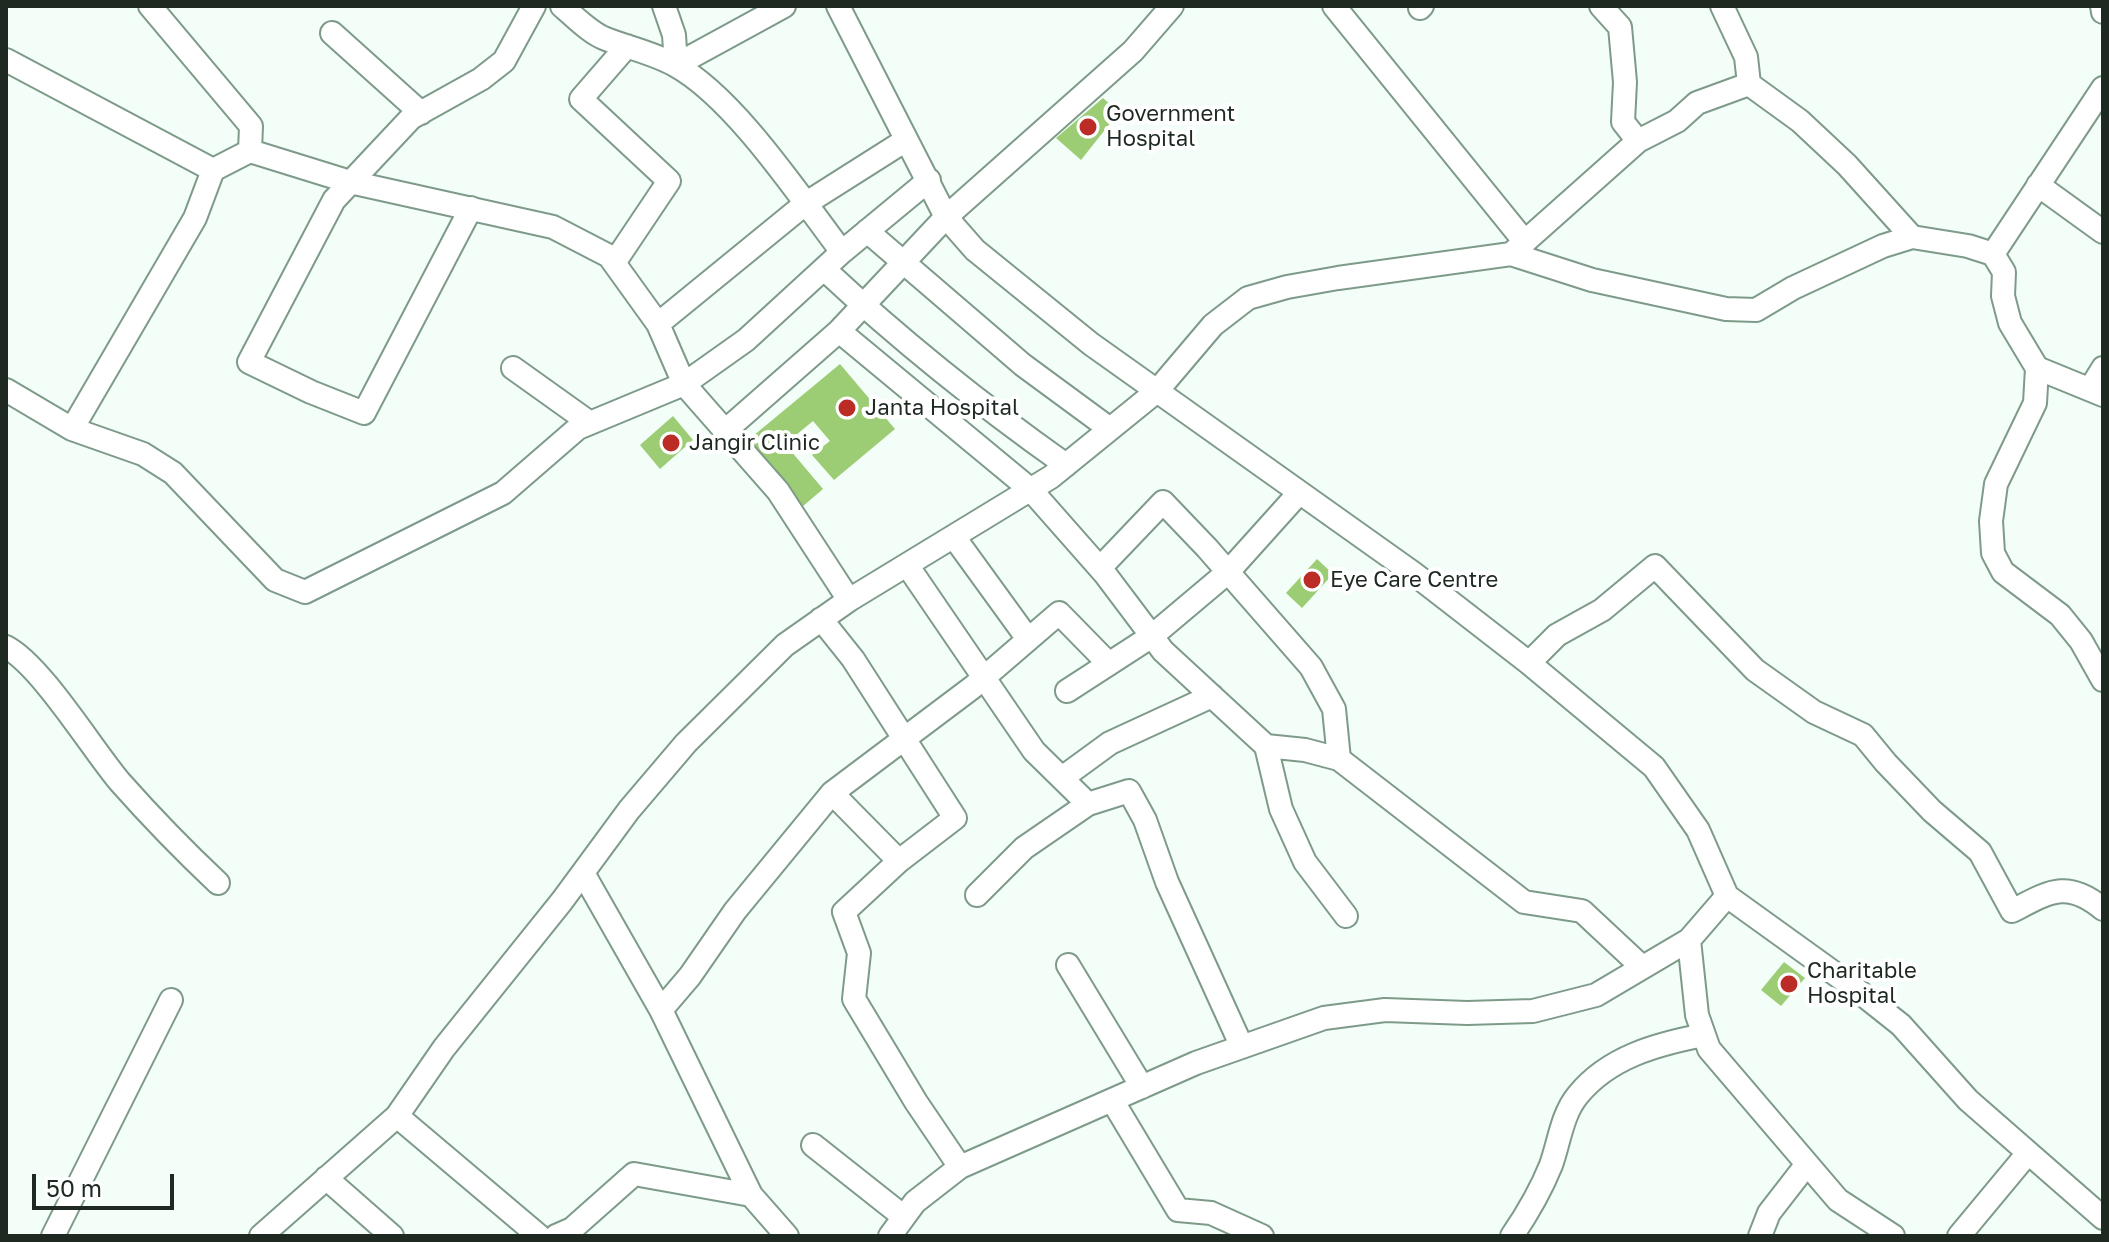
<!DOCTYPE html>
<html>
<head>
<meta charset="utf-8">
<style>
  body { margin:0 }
  #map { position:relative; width:2109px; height:1242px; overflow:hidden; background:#f2fef7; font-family:"Golos Text",sans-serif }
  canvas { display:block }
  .frame { position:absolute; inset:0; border:8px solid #1e2922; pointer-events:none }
  .scale { position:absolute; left:32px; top:1174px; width:142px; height:36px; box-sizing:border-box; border:4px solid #1e2922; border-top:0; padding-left:10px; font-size:24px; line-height:28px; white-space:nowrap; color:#1e2922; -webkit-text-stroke:6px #fff; paint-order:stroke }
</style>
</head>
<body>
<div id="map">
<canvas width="2109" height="1242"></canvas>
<div class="frame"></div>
<div class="scale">50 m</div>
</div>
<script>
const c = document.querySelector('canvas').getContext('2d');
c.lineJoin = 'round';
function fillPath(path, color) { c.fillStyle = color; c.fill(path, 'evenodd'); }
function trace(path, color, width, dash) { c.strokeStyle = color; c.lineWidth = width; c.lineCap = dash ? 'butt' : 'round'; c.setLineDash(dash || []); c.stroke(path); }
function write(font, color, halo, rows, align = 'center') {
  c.font = font + ' "Golos Text",sans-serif'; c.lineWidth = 8; c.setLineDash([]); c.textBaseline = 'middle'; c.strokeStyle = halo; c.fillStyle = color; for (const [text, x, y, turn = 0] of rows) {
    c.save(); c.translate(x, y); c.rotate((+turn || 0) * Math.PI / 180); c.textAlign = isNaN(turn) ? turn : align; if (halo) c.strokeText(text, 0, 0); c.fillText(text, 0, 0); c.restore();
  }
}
const building = new Path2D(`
  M1103 98 1119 112 1081 160 1056 138Z
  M840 364 895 429 834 480 812 455 830 441 813 421 785 444 823 489 802 507 747 441Z
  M673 416 693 440 660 469 640 445Z
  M1317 559 1333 574 1302 608 1286 593Z
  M1784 962 1805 978 1781 1006 1761 990Z`);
const minor = new Path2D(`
  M150 6 251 126 250 151
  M562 6C575 17 590 33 606 39 629 48 653 53 675 65 735 98 800 197 842 252
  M664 6 674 35 676 65 784 6
  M838 6 946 217 975 250 1091 344 1413 573 1529 663 1654 767 1698 830 1727 896 1852 986 1901 1025 1968 1100 2103 1218
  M1334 6 1525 242
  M1601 6 1620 27 1625 82 1623 122 1638 141
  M2102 6 2103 12
  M1420 8 1422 6
  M332 33 421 113
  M6 60 213 170 250 151 350 182 553 227 609 256 658 324 684 384 778 491 849 600
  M1749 84 1800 121 1847 165 1912 237
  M2038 185 2103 232
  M471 208 364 413 311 392 249 362 334 200 411 118 481 79 504 61 534 6
  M867 231 1023 365 1110 429
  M1511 254 1592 280 1726 309 1756 310 1793 288 1883 246 1912 237 1968 246 1993 254 2004 272 2003 296 2010 323 2037 368 2035 403 1996 484 1991 521 1993 553 2003 572 2060 615 2081 641 2103 680
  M1993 254 2103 88
  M614 263 669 181 581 99 627 46
  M824 269C900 340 981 405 1066 465
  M658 324 805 204 906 140
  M839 331 1031 490 1105 574 1163 651 1266 746 1305 750 1339 759 1524 902 1582 911 1642 967
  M513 368 590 423
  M2037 368 2103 395
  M2090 389 2103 368
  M6 390 72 429 143 454 173 473 275 580 305 592 503 493 578 428 684 384 746 340 842 252 929 180
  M72 429 195 218 213 170
  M725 431 839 331 946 217 1133 51 1172 6
  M954 537 1028 639
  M907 565 1034 751 1088 804
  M1100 568 1163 502 1207 548 1311 667 1334 709 1339 759
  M821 619 853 659 955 818 899 861 844 912 859 953 854 999 916 1102 960 1167
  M6 647C41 665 92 749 120 782 151 817 184 851 218 883
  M1529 663 1557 635 1602 610 1655 566 1755 670 1814 712 1863 735 1886 763 1932 811 1980 852 2012 911C2049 892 2067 879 2103 909
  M1067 691 1152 636 1228 572 1299 493
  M1266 746 1281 809 1305 862 1346 916
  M1062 778 1110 743 1212 696
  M832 793 899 861
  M583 873 661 1010 751 1195 787 1236
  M977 895 1024 848 1088 804 1129 791 1145 820 1167 882 1242 1047
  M1689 940 1697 1015 1709 1049 1838 1200 1893 1236
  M1068 965 1142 1087
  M661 1010 690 976 735 911 832 793 973 687 1059 613 1109 664
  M1112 1100 1178 1210 1211 1213 1262 1236
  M397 1116 539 1236
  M813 1145 904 1217
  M326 1178 392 1236
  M53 1236 171 1000
  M261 1236 397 1116 444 1048 562 901 629 810 686 743 785 645 849 600 1051 477 1157 391 1213 325 1248 298 1287 287 1338 278 1511 254 1638 141 1677 121 1697 103 1749 84 1746 57 1722 6
  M556 1236 572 1229 634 1174 751 1195
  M890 1236 915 1202 960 1167 1196 1063 1324 1018 1385 1010 1467 1013 1533 1011 1596 995 1689 940 1727 896
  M1512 1236C1527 1214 1541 1190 1551 1165 1559 1143 1562 1114 1578 1095 1609 1057 1657 1044 1704 1035
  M1760 1236 1769 1213 1807 1164
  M1959 1236 2028 1153`);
const markers = [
  [1088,127,10,"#bb2c27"],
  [847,408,10,"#bb2c27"],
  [671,443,10,"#bb2c27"],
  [1312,580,10,"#bb2c27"],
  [1789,984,10,"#bb2c27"]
];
const poiNames = [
  ["Government",1106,114],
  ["Hospital",1106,139],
  ["Janta Hospital",865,408],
  ["Jangir Clinic",689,443],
  ["Eye Care Centre",1330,580],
  ["Charitable",1807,971],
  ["Hospital",1807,996]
];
fillPath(building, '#9ccc73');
trace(minor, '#7e9a89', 26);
trace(minor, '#fff', 22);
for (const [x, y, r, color] of markers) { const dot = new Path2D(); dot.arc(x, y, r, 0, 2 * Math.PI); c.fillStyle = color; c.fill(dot); trace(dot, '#fff', 3); }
write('22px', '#1e2922', '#fff', poiNames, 'left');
</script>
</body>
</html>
